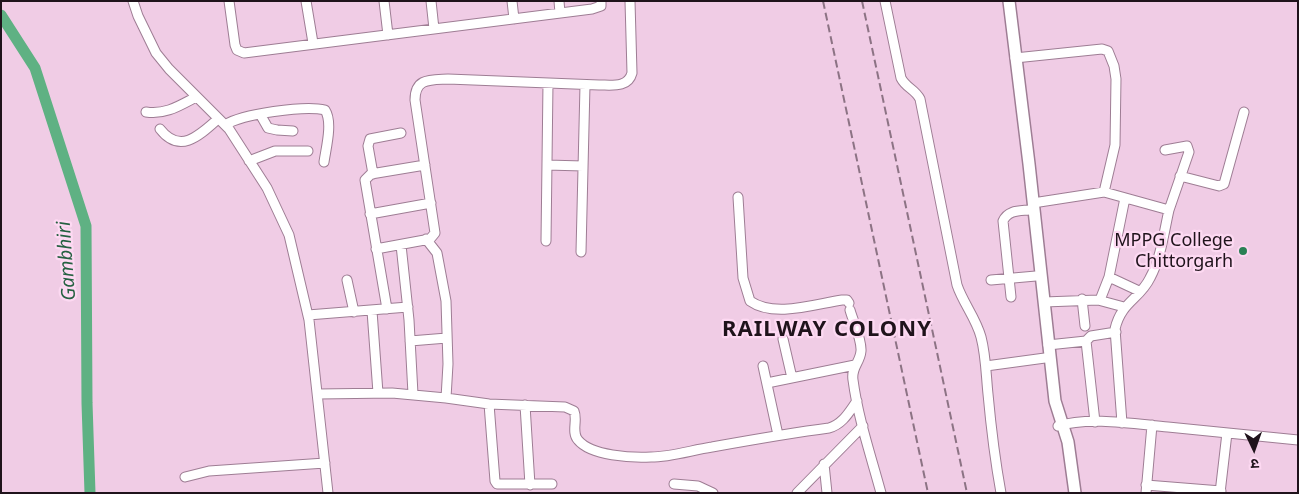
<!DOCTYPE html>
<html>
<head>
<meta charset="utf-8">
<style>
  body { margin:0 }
  #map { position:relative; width:1299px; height:494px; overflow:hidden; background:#f0cce5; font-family:"Noto Sans","Noto Sans Devanagari",sans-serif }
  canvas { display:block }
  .frame { position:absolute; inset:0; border:2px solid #1f131b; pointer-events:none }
  .north { position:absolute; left:1229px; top:424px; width:50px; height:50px; -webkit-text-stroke:4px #fdd9f2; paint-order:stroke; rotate:177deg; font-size:14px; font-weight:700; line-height:20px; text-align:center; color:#1f131b }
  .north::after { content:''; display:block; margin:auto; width:18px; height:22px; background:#1f131b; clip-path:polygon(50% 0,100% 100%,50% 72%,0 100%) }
</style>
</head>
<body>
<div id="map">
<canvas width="1299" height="494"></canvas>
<div class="frame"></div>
<div class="north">उ</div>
</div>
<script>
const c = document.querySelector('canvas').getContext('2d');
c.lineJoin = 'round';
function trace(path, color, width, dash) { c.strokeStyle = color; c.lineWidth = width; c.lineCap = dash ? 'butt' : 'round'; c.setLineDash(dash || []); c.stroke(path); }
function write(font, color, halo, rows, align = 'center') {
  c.font = font + ' "Noto Sans",sans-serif'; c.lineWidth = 4.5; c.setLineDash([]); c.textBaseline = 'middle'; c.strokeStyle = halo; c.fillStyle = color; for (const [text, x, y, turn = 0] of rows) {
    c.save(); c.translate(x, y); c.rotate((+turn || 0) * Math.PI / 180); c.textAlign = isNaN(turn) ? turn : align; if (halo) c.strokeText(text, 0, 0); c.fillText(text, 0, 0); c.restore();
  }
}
const river = new Path2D(`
  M1 15 35 68 86 226 87 403 90 493`);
const minor = new Path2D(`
  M133 1 138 16 156 53 169 69 229 129 267 188 289 235 309 320 328 493
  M229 1 235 45 237 50 244 53 592 9 601 6V1
  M306 1 313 43
  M384 1 388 35
  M431 1 434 29
  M512 1 514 19
  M559 1 560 13
  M885 1 901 78C906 88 915 89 920 99L957 285C963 303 976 318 981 337 986 356 986 375 988 394 991 427 995 460 1001 493
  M1015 58 1102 49 1108 51 1114 66 1116 79 1115 145 1104 192
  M146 112C165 115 179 106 196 97
  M260 114 268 128 277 130 293 131
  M225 125C242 114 305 105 325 110 333 122 326 148 324 162
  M160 129C180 155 200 135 218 119
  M1165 150 1187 146 1189 152 1169 210
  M249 161 275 151H308
  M547 165 583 166
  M373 174 368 146 370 139 401 133
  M1180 176 1219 186 1224 184 1244 112
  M738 197 743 278 750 301C774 318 815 304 842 300H847L849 303
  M1125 198 1109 277 1139 291
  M1033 203 1104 192 1169 210C1164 232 1161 258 1150 278 1140 299 1121 302 1115 329L1122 423
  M370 214 431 203
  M426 239 437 253 446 301 448 364 446 398
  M546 241 548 83
  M401 245 409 320 413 394
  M376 249 430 239 435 233 415 100C415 78 430 80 448 79L599 85C612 85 628 88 632 73L630 1
  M581 252 585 85
  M347 280 354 312
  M991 280 1036 276
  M1011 297 1003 221C1008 210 1019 211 1029 210
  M1082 299 1085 326
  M1100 300 1109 277
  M1044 302 1098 300 1124 307
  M387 309 365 180 371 174 425 165
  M850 310C853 321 862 340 861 351 860 363 851 367 853 380 858 418 871 456 881 493
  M372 311 378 393
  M308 315 408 307
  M783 339 792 378
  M410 341 447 338
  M1086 341 1095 422
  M1048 345 1086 341 1091 336 1116 332
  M763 366 778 435
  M986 366 1045 358
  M767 383 855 365
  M318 394 392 393 446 398 489 404 565 407 574 411C578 420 571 432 578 440 591 456 632 458 651 457 671 457 692 450 712 447 751 440 790 433 829 428 843 424 849 412 857 401
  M489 404 495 481 497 484H552
  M525 405 530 485
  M1058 426C1089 416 1135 424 1168 427 1211 431 1254 436 1298 440
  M824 464 827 493
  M185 477 209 471 325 463
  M674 484 698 486 713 493
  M1146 485 1221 491
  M797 493 863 426
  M1146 493 1152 425
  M1220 493 1227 433`);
const major = new Path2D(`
  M1009 1 1029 164 1055 401 1068 442 1075 493`);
const rail = new Path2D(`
  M823 1 928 493
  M862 1 967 493`);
const markers = [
  [1243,251,5,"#298054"]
];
const poiNames = [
  ["MPPG College",1233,241],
  ["Chittorgarh",1233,262]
];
const waterNames = [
  ["Gambhiri",67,261,-94]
];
const districtNames = [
  ["RAILWAY COLONY",827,330]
];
trace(river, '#5fb183', 11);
trace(minor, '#9e7d94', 11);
trace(major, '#9e7d94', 14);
trace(minor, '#fff', 9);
trace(major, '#fff', 11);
trace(rail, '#8c7384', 2, [8, 4]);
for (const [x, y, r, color] of markers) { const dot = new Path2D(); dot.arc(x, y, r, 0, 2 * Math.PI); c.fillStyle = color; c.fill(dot); trace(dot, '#fdd9f2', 2); }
write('18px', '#1f131b', '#fdd9f2', poiNames, 'right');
write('italic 19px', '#256141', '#fdd9f2', waterNames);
c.letterSpacing = '1px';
write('bold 22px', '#1f131b', '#fdd9f2', districtNames);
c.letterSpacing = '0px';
</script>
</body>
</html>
